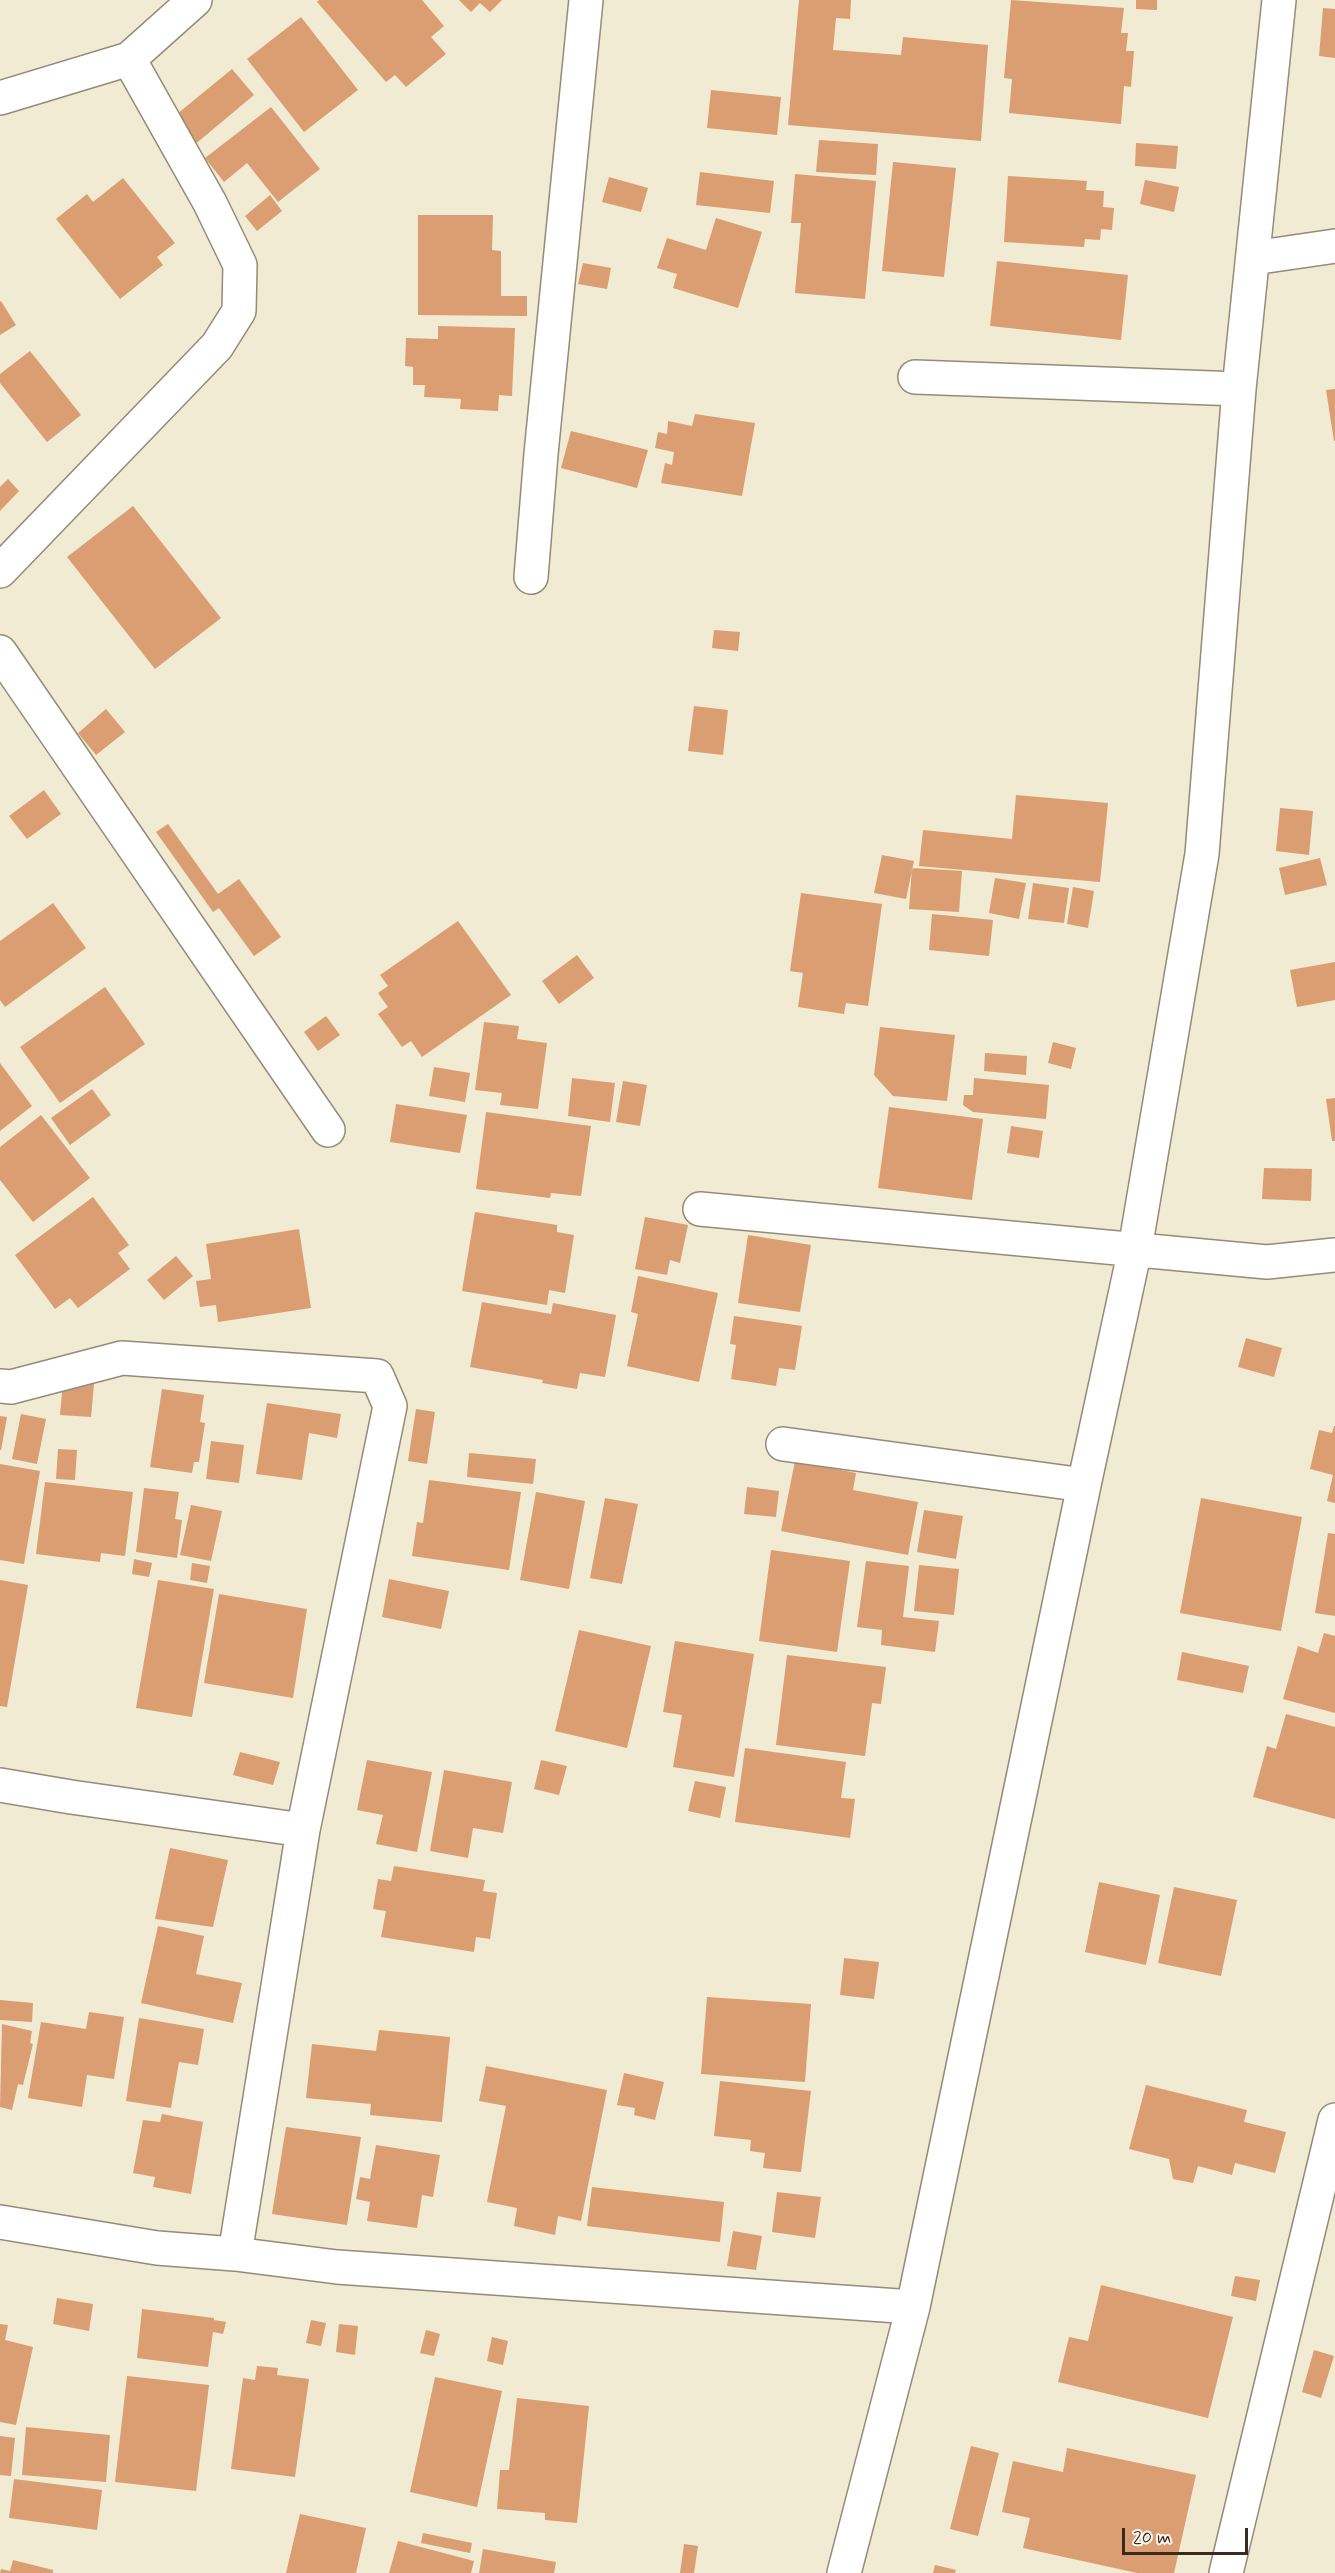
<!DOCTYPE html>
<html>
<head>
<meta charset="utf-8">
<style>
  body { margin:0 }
  #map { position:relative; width:1335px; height:2573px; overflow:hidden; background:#f0ebd2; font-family:Mynerve,sans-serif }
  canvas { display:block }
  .scale { position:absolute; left:1122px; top:2528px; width:126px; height:27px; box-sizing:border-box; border:3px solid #3b2a1e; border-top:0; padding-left:8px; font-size:18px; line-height:21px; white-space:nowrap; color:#3b2a1e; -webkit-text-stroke:4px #fbf7ec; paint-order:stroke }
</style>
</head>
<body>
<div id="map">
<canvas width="1335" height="2573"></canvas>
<div class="scale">20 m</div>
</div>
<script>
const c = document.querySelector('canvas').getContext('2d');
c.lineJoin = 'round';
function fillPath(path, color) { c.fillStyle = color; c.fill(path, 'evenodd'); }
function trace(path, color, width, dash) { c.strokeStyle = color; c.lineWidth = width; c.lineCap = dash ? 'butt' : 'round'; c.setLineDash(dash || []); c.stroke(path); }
const building = new Path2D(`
  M319 0H422L444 26 431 37 446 54 406 87 395 75 386 82 317 2Z
  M459 0H502L490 12 480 3 471 12Z
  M799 0H851L850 19 836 18 833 50 901 55 903 37 988 45 981 141 788 125Z
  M1011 0 1124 8 1121 33H1128L1126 51H1134L1131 87 1124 86 1121 124 1009 113 1012 79 1004 78Z
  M1136 0H1157V10L1136 9Z
  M1323 8 1335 9V58L1319 56Z
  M301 17 358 90 304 132 247 59Z
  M232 69 254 95 193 146 171 119Z
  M711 90 781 97 777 135 707 128Z
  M271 107 320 169 278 202 247 163 224 182 205 158Z
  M819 140 878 144 876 175 816 172Z
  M1136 143 1178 146 1176 169 1135 166Z
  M893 162 956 168 944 277 882 271Z
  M700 172 774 181 770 213 696 205Z
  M795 174 876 181 865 299 795 293 801 223H791Z
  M1008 176 1087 181 1086 190 1104 191 1103 207 1114 208 1112 230 1101 229 1100 240 1085 239 1084 247 1004 242Z
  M609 177 648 188 641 212 602 202Z
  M123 178 175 243 157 257 163 265 120 299 56 219 87 194 93 202Z
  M1145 180 1179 187 1174 212 1140 204Z
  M270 195 282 211 257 231 245 216Z
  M418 215H493L492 250 501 251V296H527V316L418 315Z
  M716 218 762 232 738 308 673 288 677 274 657 268 667 238 706 250Z
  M997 261 1128 275 1121 340 990 326Z
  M583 263 611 268 607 289 578 284Z
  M1 301 16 325 0 335V302Z
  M438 326 515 328 512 396 499 395 498 411 460 409 461 399 424 397 425 385H413V367L405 366 406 338 438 339Z
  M30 351 81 415 47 442 0 383V374Z
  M1335 389V441H1334L1326 390Z
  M695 414 755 423 742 496 661 483 665 463 672 465 674 452 655 448 658 432 667 434 668 421 692 426Z
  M571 431 648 450 637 488 561 468Z
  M8 479 19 491 0 511V487Z
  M133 506 221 618 155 669 67 557Z
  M714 630 740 632 738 651 712 648Z
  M694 706 728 710 723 755 688 751Z
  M106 709 125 732 96 755 78 733Z
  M44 790 61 814 27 839 9 816Z
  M1016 795 1108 803 1100 882 919 866 923 830 1012 839Z
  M1280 808 1313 811 1309 855 1276 851Z
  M168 824 218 894 239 879 281 937 254 956 219 908 213 912 156 832Z
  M882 855 914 861 906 899 874 893Z
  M1320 858 1327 885 1285 895 1279 868Z
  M912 868 962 871 959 912 909 909Z
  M995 878 1026 883 1019 919 989 913Z
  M1033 883 1069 888 1064 923 1028 919Z
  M1073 887 1094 891 1088 928 1067 924Z
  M801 893 882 904 868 1006 846 1003 844 1014 798 1007 803 973 790 971Z
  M53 903 86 948 5 1007 0 1000V941Z
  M932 914 993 920 989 956 929 950Z
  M458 921 511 995 422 1057 411 1041 402 1047 378 1014 388 1007 378 993 388 986 380 975Z
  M577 955 594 978 559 1004 542 981Z
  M1335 962V1000L1297 1007 1290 970Z
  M105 987 145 1044 60 1103 20 1047Z
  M326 1016 340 1035 318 1051 304 1032Z
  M484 1022 519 1026 517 1039 547 1043 538 1109 500 1105 502 1093 475 1090Z
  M880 1027 955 1035 947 1101 893 1096 874 1075Z
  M1053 1042 1076 1048 1071 1069 1048 1063Z
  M985 1053 1027 1056 1026 1075 984 1071Z
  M0 1063 32 1106 0 1131Z
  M434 1067 470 1073 465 1102 429 1096Z
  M572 1078 615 1083 610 1122 568 1116Z
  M974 1078 1049 1085 1046 1119 973 1112 963 1105 964 1095H973Z
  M623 1081 647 1085 640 1126 616 1122Z
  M92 1089 111 1115 70 1145 51 1118Z
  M1335 1098V1141H1332L1326 1099Z
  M396 1104 467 1115 460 1153 390 1142Z
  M889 1107 983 1119 972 1200 878 1188Z
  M486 1112 591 1126 581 1196 551 1193 550 1198 476 1189Z
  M41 1115 90 1178 33 1222 0 1180V1147Z
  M1011 1126 1043 1131 1039 1158 1007 1153Z
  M1264 1168 1312 1169 1311 1201 1262 1199Z
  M93 1197 129 1245 118 1253 130 1269 78 1308 70 1298 55 1309 15 1255Z
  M475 1212 557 1225V1232L574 1235 565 1293 549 1290 547 1305 462 1291Z
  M645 1217 688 1225 680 1263 670 1260 667 1275 635 1269Z
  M299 1229 311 1308 218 1322 216 1305 200 1307 196 1281 211 1279 206 1244Z
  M748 1235 811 1245 800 1312 738 1303Z
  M176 1256 193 1276 164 1300 147 1280Z
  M638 1276 718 1293 699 1382 627 1366 638 1314 631 1312Z
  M482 1302 551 1314 553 1303 616 1315 605 1377 580 1373 577 1389 542 1383 543 1380 470 1367Z
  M734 1316 802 1326 795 1370 779 1368 776 1386 731 1379 736 1345 730 1344Z
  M1246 1338 1282 1348 1274 1377 1238 1367Z
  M63 1382 94 1384 91 1417 60 1415Z
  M162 1389 204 1395 200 1422 205 1423 199 1462H194L192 1473 150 1467Z
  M267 1403 341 1414 337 1438 309 1433 302 1480 256 1474Z
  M416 1409 435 1412 427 1464 408 1461Z
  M21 1414 46 1419 37 1464 12 1459Z
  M0 1416 7 1417 1 1450H0Z
  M1334 1426H1335V1503L1327 1501 1333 1475 1310 1469 1319 1430 1332 1433Z
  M211 1441 244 1445 239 1483 206 1479Z
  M58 1449 77 1450 75 1480 56 1479Z
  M469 1453 536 1459 533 1484 467 1477Z
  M795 1461 856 1473 853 1490 918 1502 908 1555 781 1531Z
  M0 1464 40 1471 24 1564 0 1560Z
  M429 1480 521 1492 509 1570 412 1556 417 1522 423 1523Z
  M45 1482 133 1492 125 1556 101 1553 100 1562 36 1554Z
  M747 1487 779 1491 776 1517 744 1514Z
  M144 1488 179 1492 175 1519 182 1520 177 1558 136 1552Z
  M536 1492 585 1501 569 1589 520 1580Z
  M605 1498 638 1504 622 1584 590 1578Z
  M1201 1498 1302 1517 1281 1631 1180 1613Z
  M191 1505 222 1511 211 1561 180 1555Z
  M924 1510 963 1516 956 1559 917 1552Z
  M1328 1533 1335 1534V1616L1315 1613Z
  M771 1550 850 1561 837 1652 759 1641Z
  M134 1559 152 1563 149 1577 132 1574Z
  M866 1561 909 1566 903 1617 939 1621 935 1652 881 1645 882 1630 857 1627Z
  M192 1563 210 1566 207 1583 190 1580Z
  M919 1565 959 1569 954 1615 914 1611Z
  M389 1579 449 1591 441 1629 382 1617Z
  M0 1580 28 1585 7 1707 0 1706Z
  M158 1580 214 1589 192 1717 136 1708Z
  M219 1594 307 1609 293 1698 204 1683Z
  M579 1630 651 1646 627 1748 555 1731Z
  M1324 1633 1335 1636V1713L1283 1699 1298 1646 1318 1653Z
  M675 1641 754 1654 734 1777 673 1767 682 1715 663 1712Z
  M1182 1652 1249 1666 1243 1693 1177 1680Z
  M787 1655 886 1667 881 1704 872 1703 865 1756 776 1745Z
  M1286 1714 1335 1727V1819L1253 1797 1267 1746 1276 1749Z
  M745 1748 846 1762 841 1798 855 1799 850 1838 735 1822Z
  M240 1752 280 1762 273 1785 233 1775Z
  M367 1760 432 1772 417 1852 376 1844 383 1815 357 1810Z
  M541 1760 567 1766 559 1795 534 1789Z
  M444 1770 512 1782 503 1833 473 1828 468 1858 430 1851Z
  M695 1781 726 1787 720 1818 688 1811Z
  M170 1848 228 1860 213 1927 155 1919Z
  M394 1866 485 1880 483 1891 497 1893 490 1939 476 1937 474 1952 381 1937 386 1911 373 1909 378 1879 391 1881Z
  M1099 1882 1160 1895 1146 1965 1085 1952Z
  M1174 1887 1237 1900 1221 1976 1158 1963Z
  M158 1926 204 1936 196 1974 242 1983 233 2023 141 2003Z
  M844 1958 879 1962 874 1999 840 1995Z
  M707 1997 811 2004 805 2082 701 2074Z
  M0 2000 33 2003 32 2022 0 2020Z
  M89 2012 124 2017 114 2079 87 2075 82 2107 28 2098 41 2022 86 2029Z
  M139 2018 204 2029 198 2065 179 2062 171 2108 126 2101Z
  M2 2024 32 2031 30 2043 33 2044 23 2085 18 2084 12 2110 0 2107Z
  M379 2030 450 2037 442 2122 370 2115 371 2104 306 2098 312 2044 376 2051Z
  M486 2066 607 2090 581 2221 558 2216 555 2235 514 2226 517 2208 487 2202 506 2106 479 2101Z
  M624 2073 664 2082 655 2120 634 2115 635 2108 617 2105Z
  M720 2081 811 2091 801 2172 763 2168 765 2153 750 2151 751 2140 714 2136Z
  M1146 2085 1247 2110 1244 2122 1286 2132 1275 2173 1235 2163 1232 2175 1198 2166 1193 2183 1173 2179 1169 2159 1129 2149Z
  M162 2114 203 2122 191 2194 153 2187 155 2177 133 2173 143 2120 160 2122Z
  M286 2127 361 2137 347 2225 272 2214Z
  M376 2145 440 2155 433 2197 422 2195 417 2228 367 2221 370 2202 356 2199 360 2177 370 2179Z
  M592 2187 724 2202 720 2242 587 2226Z
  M777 2192 821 2197 815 2238 772 2232Z
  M733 2231 762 2236 756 2270 727 2266Z
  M1235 2276 1260 2280 1256 2301 1231 2296Z
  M1101 2285 1233 2317 1208 2418 1058 2382 1069 2337 1088 2341Z
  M57 2298 93 2304 89 2331 53 2324Z
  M142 2309 214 2318V2320L226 2322 223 2334 213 2332 208 2367 137 2358Z
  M311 2320 326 2323 321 2346 306 2343Z
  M0 2324 8 2325 5 2340 33 2347 16 2425 0 2422Z
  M339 2324 358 2326 355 2355 336 2352Z
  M426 2330 440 2334 434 2356 420 2353Z
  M492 2337 508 2341 503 2365 487 2361Z
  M1314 2350 1334 2356 1321 2398 1302 2392Z
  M257 2366 278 2368 277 2375 309 2379 295 2477 231 2469 243 2378 255 2380Z
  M127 2376 209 2385 196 2491 115 2482Z
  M435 2377 502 2391 477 2507 410 2492Z
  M517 2398 589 2406 577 2523 545 2520V2513L497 2509 500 2470H509Z
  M26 2427 110 2435 106 2482 22 2475Z
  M0 2436 15 2438 11 2476 0 2475Z
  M971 2446 999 2453 978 2536 950 2529Z
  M1067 2448 1196 2475 1174 2573H1137L1023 2548 1030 2518 1002 2512 1013 2461 1063 2472Z
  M14 2479 102 2490 97 2530 9 2518Z
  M300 2514 366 2528 356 2573H286Z
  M423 2533 472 2543 470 2553 421 2543Z
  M398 2541 474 2561 471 2573H389Z
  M684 2544 698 2546 694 2573H680Z
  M483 2549 556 2562 554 2573H479Z
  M13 2560 53 2570V2573H0L1 2569 10 2571Z
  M935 2565 956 2570 955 2573H933Z`);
const minor = new Path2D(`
  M0 98 129 59 195 0
  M1253 258 1335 246
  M915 377 1239 389
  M0 571 217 346 239 311 240 265 210 203 129 59
  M531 577 541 454 586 0
  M0 652 328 1130
  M700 1209 1267 1262 1335 1255
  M0 1386 11 1387 122 1358 377 1376 390 1406 303 1830 235 2254
  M783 1444 1084 1485
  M0 1785 71 1797 303 1830
  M0 2222 157 2248 235 2254 337 2267 913 2307
  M844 2573 913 2307 1084 1485 1135 1249 1202 854 1239 389 1279 0
  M1226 2573 1335 2120`);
fillPath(building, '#da9e72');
trace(minor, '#968a78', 36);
trace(minor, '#fff', 33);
</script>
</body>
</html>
